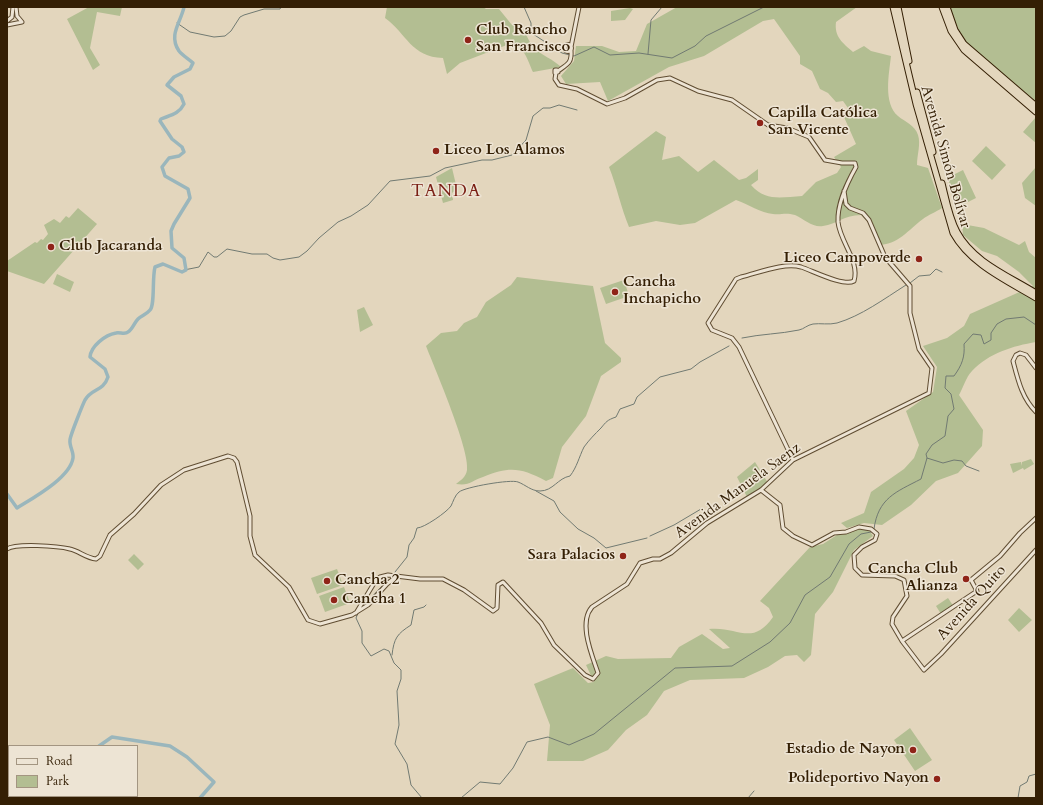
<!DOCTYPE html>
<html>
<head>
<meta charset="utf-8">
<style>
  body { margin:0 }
  #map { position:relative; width:1043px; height:805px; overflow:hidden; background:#e3d6bd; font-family:Cardo,serif }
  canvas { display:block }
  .frame { position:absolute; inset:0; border:8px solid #341f04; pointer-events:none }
  .legend { position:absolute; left:8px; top:745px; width:130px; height:52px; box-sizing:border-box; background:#ede4d4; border:1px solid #a39581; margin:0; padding:5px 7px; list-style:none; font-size:12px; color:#341f04 }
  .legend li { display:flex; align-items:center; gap:8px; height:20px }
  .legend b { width:20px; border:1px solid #a39581 }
</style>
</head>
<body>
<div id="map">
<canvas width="1043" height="805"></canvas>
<div class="frame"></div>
<ul class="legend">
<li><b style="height:5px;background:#ede4d4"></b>Road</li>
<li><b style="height:11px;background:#b3be92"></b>Park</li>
</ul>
</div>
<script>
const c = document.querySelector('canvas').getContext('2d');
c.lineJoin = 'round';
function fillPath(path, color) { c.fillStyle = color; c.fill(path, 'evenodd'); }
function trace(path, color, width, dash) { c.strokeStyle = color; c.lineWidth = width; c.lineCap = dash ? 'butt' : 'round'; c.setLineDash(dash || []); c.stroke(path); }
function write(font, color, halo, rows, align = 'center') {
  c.font = font + ' Cardo,serif'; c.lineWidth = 3; c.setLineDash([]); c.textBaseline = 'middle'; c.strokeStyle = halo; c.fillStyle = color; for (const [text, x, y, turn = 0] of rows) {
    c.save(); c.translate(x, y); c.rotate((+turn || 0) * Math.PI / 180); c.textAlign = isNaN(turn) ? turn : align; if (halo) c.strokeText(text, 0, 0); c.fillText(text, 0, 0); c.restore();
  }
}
const green = new Path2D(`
  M89 7H122L120 16 97 12 90 48 100 65 93 70 67 19Z
  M387 7H483L486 9H499L512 25H520C526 32 528 41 534 48 541 55 553 59 561 67L533 72C528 61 524 46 512 43L460 63 447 74 443 58C411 57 407 34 385 18Z
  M677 7H857L836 22C834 37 843 43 853 52L864 46 871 51 891 56C889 74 883 103 898 116 905 122 915 125 918 135 921 144 917 155 917 165L928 168 942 208C936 212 928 215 923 219 908 230 898 245 878 245L870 224 861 215C844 215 837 224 823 226 813 228 804 219 795 215 785 212 782 215 773 214 761 213 748 204 736 200L695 223 680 225 656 221 629 227C621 208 617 187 609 167L656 131 666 137 662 160 679 156 698 172 714 160 739 180 746 178 758 169V180L751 185C766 202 782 197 802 196L816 182 837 173 841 167 834 157 856 144 844 117 848 108 843 101 836 102 828 93 820 89 812 71 800 64V56L774 19 763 21 704 56 669 67 608 101 600 82 566 84 561 76 574 61 576 46H602L619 52 636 51 647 24Z
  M949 7H1036V102L966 42 958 28Z
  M630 8 633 9 625 20 611 21V11Z
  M1036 117V143L1023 132Z
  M986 146 1006 165 992 180 972 161Z
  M1036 167V206L1025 198 1022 183Z
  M452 168 457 189 452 193 453 200 443 203 436 177Z
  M963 170 976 198 960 206 947 178Z
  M78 208 97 224 44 284 7 271V261L35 242 37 243 41 239 43 240 48 234 44 225 54 219 60 223 66 216 69 218Z
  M962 224 984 228 1019 245 1025 241 1029 252 1036 258V342C1013 346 989 353 972 371 966 377 963 388 959 395L983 430 982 446 958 473 936 481 911 505 882 525 864 523 847 528 841 523 864 513 871 492 904 469 914 458 919 445 906 411 933 392 937 367 923 346 947 338 964 326 970 314 1033 286 1019 272 997 256 982 251 963 235Z
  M57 274 74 282 70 292 53 284Z
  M517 277 593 286 605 343 621 358V362L601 376 586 416 562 447 553 478 546 481C521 468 510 466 483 477 471 481 470 486 456 484 461 480 466 477 467 470 470 450 435 369 426 346L441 333 457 331 464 323 477 317 486 302 511 285Z
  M624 280 629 296 606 304 600 288Z
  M364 307 373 325 360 332 357 310Z
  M1031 459 1034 464 1024 470 1023 468 1013 473 1010 464 1021 462 1022 466V462Z
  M755 462 768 483 748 499 737 477Z
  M859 529 869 530 873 536 854 550 833 592 815 614 811 655 804 662 797 655 785 656 768 667 744 678 690 680 664 691 647 715 626 730 608 750 583 761H547L550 725 534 684 573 668 588 683 594 682 586 665 606 656 618 659 671 658 679 647 702 634 723 649 730 648 709 629C738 626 752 647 773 617L769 608 760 601 810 547 823 544 837 535 845 534Z
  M134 554 144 564 138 570 128 560Z
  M337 569 343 585 317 594 311 578Z
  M344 587 350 603 325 612 319 596Z
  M948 598 954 607 941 614 936 606Z
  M1019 608 1032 620 1019 632 1008 620Z
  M910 728 932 760 915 771 894 740Z`);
const stream = new Path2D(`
  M524 7 531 23V30L533 34 562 53 574 56 594 47 610 55 639 53 672 58 695 46 706 36 764 7
  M177 23 190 32 214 37 225 36 231 31 240 17 244 15 264 9H280L281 7
  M648 54 651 20 662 7
  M184 270 199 267 208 252 214 257H217L227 249 252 254H267L273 258 280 260 299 257 307 251 319 238 338 222 351 216 368 205 390 181 430 176 445 168 482 160H492L512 155 526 140 533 116 543 108H550L559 105 577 110
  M910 283 919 276 930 275 936 269 942 272
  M742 338C761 334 780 334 799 330 804 329 807 325 813 324 820 323 829 325 837 323 861 316 884 299 906 285
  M927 458 926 454 932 445 945 436 948 416 954 409 951 394 945 388 946 376H954C962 365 965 357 964 344L973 334 981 335 984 344 991 340V333L997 324 1006 319 1024 317 1036 325
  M536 491 554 501 560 512 578 529 594 538 606 548 647 538
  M874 529C878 498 896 492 921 479L927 458 943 463 954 460 962 461 966 466 979 471
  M650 536 674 525 701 509
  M395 572 407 557 409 545 414 538 417 528C424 528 447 512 451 506 453 502 455 495 459 492 465 487 511 479 518 482 526 485 531 491 540 491 553 491 558 478 570 476 577 467 579 457 584 447 589 440 595 434 601 428 606 422 607 420 616 417L620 409 634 404 637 397 660 377 691 369 700 362 729 346
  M362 607 388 580
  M358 613 356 618 362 631V643L371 656 384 649 389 651 394 663 401 670V679L397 691 399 725 395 744 407 764 411 785 422 798
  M392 655C394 638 397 634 411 625L414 610 424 607 426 605
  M461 798 480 782 500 784 513 768 527 742 548 737 569 745 594 734 675 668 732 666 770 642 790 623 805 595 830 577 849 544 861 534 871 532
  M748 798 754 791
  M1018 798 1020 786 1027 782 1029 776 1036 774`);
const river = new Path2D(`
  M7 494 17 508C33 498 70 478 73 458 74 452 69 446 70 440 70 436 83 404 85 400 92 388 103 392 108 377L105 369 90 357C91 346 105 335 116 333 120 332 125 335 128 332 133 329 134 323 138 319 141 316 147 314 150 310 155 305 152 278 155 267L163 264 182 272 186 270 184 258 172 248 171 231 174 224 190 198 188 189 165 176 162 167 169 158 179 156 184 152 182 147 172 139 160 121 161 119C171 115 179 114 184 104L181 96 167 85 174 77 190 69 193 63C189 59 183 56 179 51 168 35 181 22 184 7
  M99 746 112 737 170 746 187 757 214 782 200 798
  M71 796 72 798
  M65 798 67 796`);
const tertiary = new Path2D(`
  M7 21 12 17 13 7
  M7 25 22 22 17 16 16 7
  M564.5 48a3.5 3.5 0 1 1 7 0a3.5 3.5 0 1 1-7 0Z
  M571 47 579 7
  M555 70H557L558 72 555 73Z
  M558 71C568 64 572 63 571 50
  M556 73 555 79 559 85 577 89 607 104 625 98 657 80 670 78 698 91 732 100 768 125 787 128 809 137 825 160 842 163H855L856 167C847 183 837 203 838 222 840 242 860 261 854 281 844 287 813 271 801 267 784 262 758 273 741 277L736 279 708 323 712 330 732 338 739 347 793 460
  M1036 368 1026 355 1020 353 1016 355 1013 361C1018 380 1022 398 1036 412
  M761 490 780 505 783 528 793 536 812 545 834 533 846 532 859 527 871 529 877 534 875 540 862 547 854 555 855 568 862 575 895 576 904 580 907 596 893 617 892 624 902 641 924 670 941 654 1036 550
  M7 549C16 543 58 546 70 549 79 551 86 558 96 559L100 556 110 535 134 514 161 485 184 470 228 456 234 458 237 462 250 516V536L255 555 289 587 308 620 320 624 352 615 368 605 387 584 397 576
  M356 613 376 580 380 577 388 575 420 579H443L464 590 493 611 497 608 498 585 503 582 541 623 554 645 585 675 593 679 598 673C592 655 578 623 592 607L627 584 640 563 653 559H660L671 553 707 523 761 490 793 460 929 393 932 368 919 349 910 313V286L885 257 869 220 863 213 850 208 846 204 844 191
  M902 641 977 591 971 580 1000 556 1020 533 1036 518`);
const trunk = new Path2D(`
  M893 7 916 104 953 233C970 264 1006 280 1036 298
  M898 7 909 61
  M942 7 951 31 964 50 1036 112
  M947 7 955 30 964 44 1036 106
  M917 92 933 152
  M942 183C946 199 949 217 957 232 973 262 1009 276 1036 293`);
const markers = [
  [468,40,4,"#8f2418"],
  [760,123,4,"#8f2418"],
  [436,151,4,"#8f2418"],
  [51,247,4,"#8f2418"],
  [919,259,4,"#8f2418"],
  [615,292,4,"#8f2418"],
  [623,556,4,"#8f2418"],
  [966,579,4,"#8f2418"],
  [327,581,4,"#8f2418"],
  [334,600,4,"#8f2418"],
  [913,750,4,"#8f2418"],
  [937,779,4,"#8f2418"]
];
const poiNames = [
  ["Club Rancho",476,31],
  ["San Francisco",476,48],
  ["Capilla Católica",768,114],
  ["San Vicente",768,131],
  ["Liceo Los Alamos",444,151],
  ["Club Jacaranda",59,247],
  ["Liceo Campoverde",911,259,"right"],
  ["Cancha",623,283],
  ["Inchapicho",623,300],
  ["Sara Palacios",615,556,"right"],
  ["Cancha Club",958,570,"right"],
  ["Alianza",958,587,"right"],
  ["Cancha 2",335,581],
  ["Cancha 1",342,600],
  ["Estadio de Nayon",905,750,"right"],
  ["Polideportivo Nayon",929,779,"right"]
];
const streetNames = [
  ["Avenida Simón Bolívar",945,157,74],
  ["Avenida Manuela Saenz",738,491,-36],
  ["Avenida Quito",972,603,-48]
];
const quarterNames = [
  ["TANDA",446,192]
];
fillPath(green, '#b3be92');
trace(stream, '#717a72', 1);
trace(river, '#9ab6bc', 3.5);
trace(tertiary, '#604d32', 5);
trace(trunk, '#341f04', 7);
trace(tertiary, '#ede4d4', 3);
trace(trunk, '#e3d6bd', 5);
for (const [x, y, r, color] of markers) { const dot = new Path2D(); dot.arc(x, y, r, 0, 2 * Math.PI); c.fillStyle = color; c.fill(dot); trace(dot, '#ede4d4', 1.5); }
write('bold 15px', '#341f04', '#ede4d4', poiNames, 'left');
write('15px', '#341f04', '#ede4d4', streetNames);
c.letterSpacing = '1px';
write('17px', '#7a1f14', '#ede4d4', quarterNames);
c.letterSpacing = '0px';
</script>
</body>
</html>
